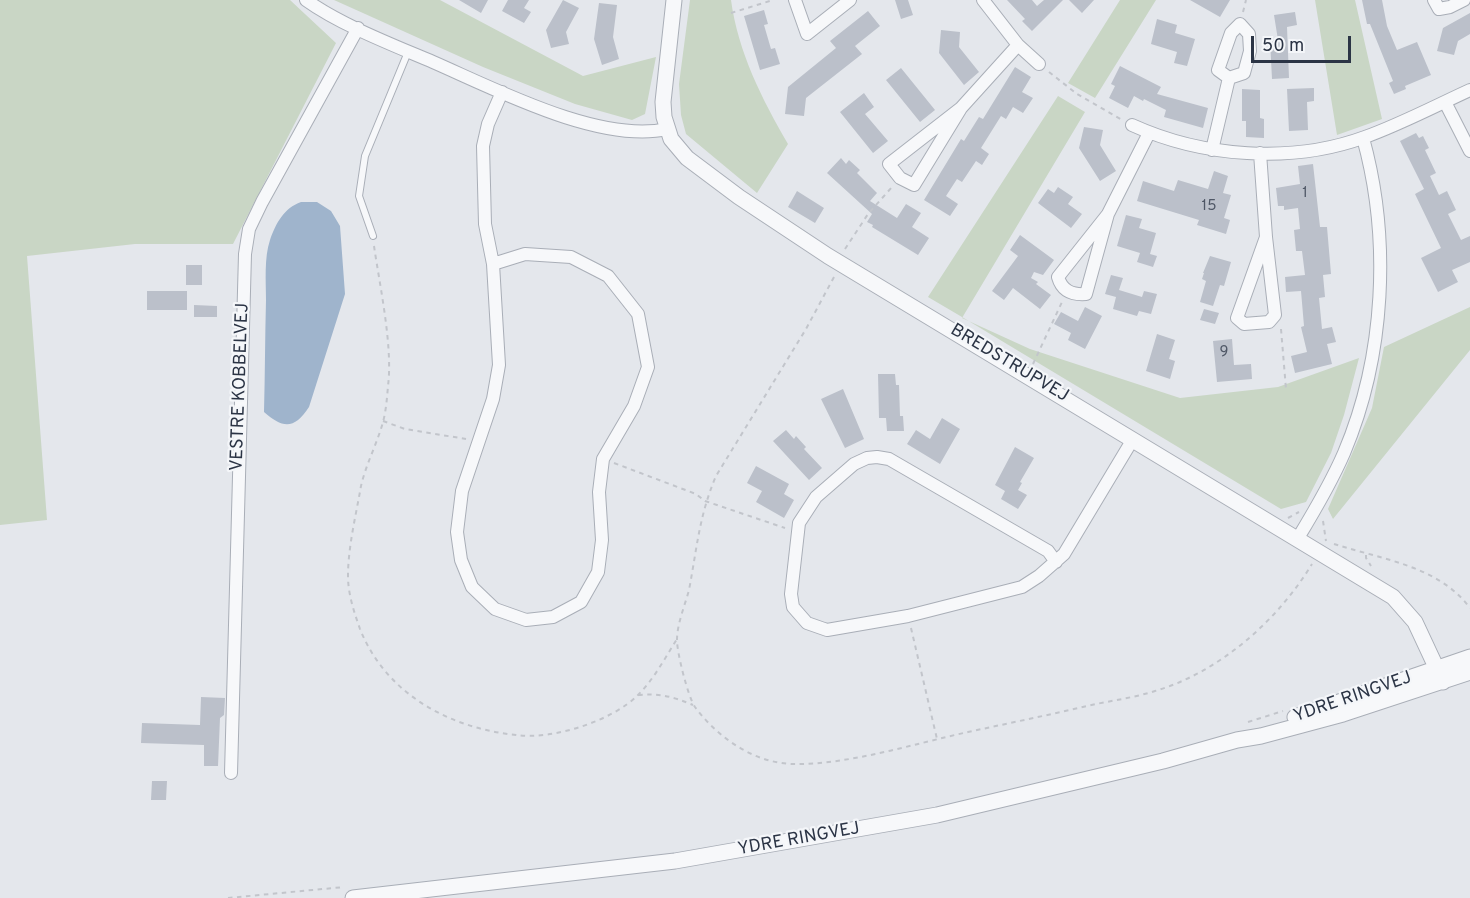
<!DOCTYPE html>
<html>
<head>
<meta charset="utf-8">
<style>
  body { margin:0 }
  #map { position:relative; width:1470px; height:898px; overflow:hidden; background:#e4e7ec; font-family:Overpass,sans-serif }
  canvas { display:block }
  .scale { position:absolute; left:1251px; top:36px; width:100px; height:27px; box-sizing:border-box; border:3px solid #2b3445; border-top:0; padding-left:8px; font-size:18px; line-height:21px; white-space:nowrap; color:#2b3445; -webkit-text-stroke:4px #f4f6f9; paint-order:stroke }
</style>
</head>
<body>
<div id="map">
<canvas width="1470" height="898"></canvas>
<div class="scale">50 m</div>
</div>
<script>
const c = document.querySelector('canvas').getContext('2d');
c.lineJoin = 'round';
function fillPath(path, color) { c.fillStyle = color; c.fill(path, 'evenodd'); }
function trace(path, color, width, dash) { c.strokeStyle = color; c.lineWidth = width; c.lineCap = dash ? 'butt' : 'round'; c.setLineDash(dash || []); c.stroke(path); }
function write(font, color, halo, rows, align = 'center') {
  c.font = font + ' Overpass,sans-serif'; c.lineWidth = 4.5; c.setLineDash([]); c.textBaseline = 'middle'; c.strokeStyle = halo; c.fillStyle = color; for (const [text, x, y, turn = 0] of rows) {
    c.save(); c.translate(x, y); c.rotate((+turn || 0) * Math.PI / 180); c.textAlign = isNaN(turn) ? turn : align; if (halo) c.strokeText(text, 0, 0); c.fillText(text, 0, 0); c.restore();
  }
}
const green = new Path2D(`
  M0 0H290L336 43 233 244H135L27 256 47 520 0 525Z
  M334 0H440L583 76 656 57 645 114 632 120 575 104 483 67Z
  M690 0H731C738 52 762 99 788 144L757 193 686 134 681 115 679 84Z
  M1120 0H1156L1095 98 1068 83Z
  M1315 0H1355L1382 119 1337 135Z
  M1058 96 1085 112 962 318 1030 349 1180 398 1278 387 1359 358 1344 415 1331 453 1306 502 1281 509 962 317 928 297Z
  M1470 307V350L1333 519 1328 509 1372 408 1384 347Z`);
const water = new Path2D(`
  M301 202H317L331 211 340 226 345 294 309 407C295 429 283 429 264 412 265 374 265 337 266 300 266 281 264 258 270 240 276 223 284 208 301 202Z`);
const building = new Path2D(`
  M459 0H488L481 13Z
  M508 0H529L524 8 531 12 524 23 502 11Z
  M563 0 579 8 566 32 569 44 551 48 546 30Z
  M895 0H908L913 15 901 19Z
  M1007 0H1032L1037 6 1044 0H1063L1032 31 1022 21 1025 19Z
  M1069 0H1094L1082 13Z
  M1190 0H1230L1220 17Z
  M1362 0H1382L1387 26 1397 50 1417 42 1431 75 1405 86 1406 89 1394 94 1389 83 1393 81 1370 24H1367Z
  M599 3 617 5 613 37 619 59 602 65 594 39Z
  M764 10 768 24 764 25 771 49 775 48 780 64 760 70 744 16Z
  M868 11 880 26 855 46 862 54 806 98 804 116 785 114 788 87 836 48 830 41Z
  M1295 12 1297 25 1287 27 1289 78 1272 79 1270 40H1278L1274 15Z
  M1470 13V34L1458 41 1454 55 1437 51 1443 28Z
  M1157 19 1177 25 1175 33 1195 39 1187 66 1174 63 1177 52 1151 44Z
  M941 30 960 32 959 47 979 72 964 85 939 53Z
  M1120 66 1161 87 1157 94 1208 108 1203 128 1164 117 1166 110 1144 99 1143 101 1134 96 1128 108 1109 98 1115 86 1111 84Z
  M1015 67 1031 77 1022 92 1033 98 1023 113 1013 107 1006 119 1001 116 981 148 989 154 982 165 976 161 962 182 957 179 946 196 958 204 950 216 924 200 961 139 964 141 979 117 983 119Z
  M901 68 935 110 920 122 886 80Z
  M1314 88V101L1307 102 1308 130 1289 131 1287 89Z
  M1242 89 1260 90V118L1264 119V138L1246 137V121H1242Z
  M864 93 874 107 865 114 888 141 873 153 840 112Z
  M1084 127 1103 130 1100 145 1116 171 1100 181 1079 148Z
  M1416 133 1419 138 1423 136 1429 148 1425 150 1436 173 1430 176 1439 195 1447 191 1456 210 1448 214 1461 240 1470 236V262L1452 270 1458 282 1438 292 1421 258 1441 248 1415 194 1424 189 1400 141Z
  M841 158 846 164 849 160 860 170 857 173 877 193 870 201 897 218 906 204 921 213 912 227 929 238 918 255 872 227 873 225 867 222 872 214 827 173Z
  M1313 164 1320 227H1327L1331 274 1323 275 1325 297 1319 298 1322 329 1332 327 1336 342 1327 344 1332 364 1295 373 1291 356 1307 352 1301 327 1304 326 1301 291 1286 292 1285 277 1305 275 1302 251H1296L1294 230 1300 229 1298 208 1284 210V206H1278L1276 188 1300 184 1298 166Z
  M1214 171 1228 176 1223 193 1231 195 1224 218 1230 220 1226 234 1197 225 1199 220 1137 201 1143 181 1174 191 1178 180 1208 189Z
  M1058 187 1073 197 1068 204 1082 214 1071 228 1038 203 1048 189 1054 193Z
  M797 191 824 208 815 223 788 207Z
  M1126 215 1142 219 1139 228 1156 233 1150 254 1157 256 1153 267 1137 262 1140 253 1117 246Z
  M1020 235 1054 260 1043 275 1034 272 1031 278 1038 282 1036 284 1051 295 1040 309 1013 288 1004 300 992 291 1018 256 1010 250Z
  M1210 256 1231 262 1224 286 1220 285 1213 306 1200 302 1206 281 1202 279 1204 273H1203Z
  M186 265H202V285H186Z
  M1111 275 1123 278 1119 290 1142 297 1144 291 1157 294 1151 314 1139 311 1137 316 1113 309 1116 297 1105 294Z
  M147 291H187V310H147Z
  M194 305 217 306V317H194Z
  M1085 307 1102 316 1085 349 1068 340 1071 333 1054 324 1061 312 1078 321Z
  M1204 309 1219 313 1215 324 1200 320Z
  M1157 334 1175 340 1169 359 1175 361 1170 379 1146 371Z
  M1232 339 1234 365 1251 364 1252 379 1217 382 1213 341Z
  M878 374H895L896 385H899L900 416H903L904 431H887L886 418H879Z
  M843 389 864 439 845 448 821 399Z
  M942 418 960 429 940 464 907 444 916 430 930 439Z
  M786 430 794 439 796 436 806 447 804 449 822 468 809 480 773 441Z
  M1015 447 1034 458 1020 482 1022 483 1018 490 1027 495 1018 509 1001 499 1005 491 995 485Z
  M756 466 789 484 784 494 794 500 784 518 756 502 762 491 747 483Z
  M201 697 225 698 224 715 220 718 218 766H204V745L141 743 142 723 200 725Z
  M152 781H167L166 800H151Z`);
const path = new Path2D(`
  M1243 12 1246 0
  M731 13 773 0
  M1049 72 1077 94 1122 120
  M374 246C380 287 393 347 388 386 387 398 386 411 383 422 377 444 366 464 361 486 356 515 348 547 348 576 348 594 354 612 360 629 386 694 449 728 516 735 553 740 612 721 638 695 654 679 665 658 677 639
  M845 249 868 214 892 187
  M834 277 806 329 716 476C699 516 697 548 689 590 685 605 677 624 677 640 677 653 688 697 695 707 718 738 754 763 793 764 848 765 913 744 968 732 1010 723 1053 714 1096 704 1116 700 1136 697 1155 691 1220 672 1278 620 1312 564
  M1281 329 1286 389
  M1033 364 1062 302
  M383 421 405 429 466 439
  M614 463 696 494 705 501 785 528
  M1288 518 1299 512
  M1323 521 1326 541
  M1334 544C1381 559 1439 566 1470 608
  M1366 555V558L1371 566
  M911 628 937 739
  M638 695C660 693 674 697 693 705
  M1248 722 1283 711
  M228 898 344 887`);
const service = new Path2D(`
  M373 236 359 196 365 156 408 52`);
const minor = new Path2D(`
  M306 0C341 25 393 45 433 62 495 89 600 144 667 129
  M795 0 807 34 850 0
  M983 0 1018 45 1039 64
  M1434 0 1439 9 1450 7 1464 0
  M1445 102 1470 151
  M961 108 889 164 900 178 914 185 961 108 1018 45
  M1132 125C1202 157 1292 164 1365 137 1401 124 1435 106 1470 90
  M1212 150 1229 78 1244 73 1250 51 1249 34 1240 24 1231 33 1218 70 1229 78
  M1260 153 1266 237 1275 315 1269 322 1244 324 1237 318 1266 237
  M1108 214 1086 294C1072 295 1062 291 1058 277L1108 214 1149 133
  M493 264 499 365 493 399 462 491 457 532 461 560 472 587 495 609 526 620 553 617 581 602 598 572 602 540 599 492 603 459 634 406 648 367 638 314 608 276 571 257 525 254 493 264 485 224 483 146 488 124 502 92
  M1298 538C1315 510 1331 483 1344 453 1385 356 1391 239 1363 138
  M1056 562 1048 551 889 459 877 457 867 458 854 464 816 497 799 523 791 594 793 607 807 623 827 630 908 616 1022 587 1039 576 1064 554 1133 439
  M231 773 245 254 249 229 262 202 358 28`);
const tertiary = new Path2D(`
  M674 0 663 102 664 117 671 139 687 158 739 197 828 256 1393 597 1415 622 1443 682
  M1295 717 1470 657
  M353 898 675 861 937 815 1163 761 1237 740 1261 736 1343 714 1470 672`);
const numberNames = [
  ["1",1305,194],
  ["15",1209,207],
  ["9",1224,353]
];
const streetNames = [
  ["BREDSTRUPVEJ",1009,364,31],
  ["VESTRE KOBBELVEJ",241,387,-88],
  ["YDRE RINGVEJ",1353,698,-19],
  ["YDRE RINGVEJ",799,840,-10]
];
fillPath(green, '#c9d6c5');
fillPath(water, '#9fb4cc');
fillPath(building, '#bbc0ca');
trace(service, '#a9aeb7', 8);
trace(minor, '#a9aeb7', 14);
trace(tertiary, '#a9aeb7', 17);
trace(path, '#c2c5cb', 2, [4.5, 4.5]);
trace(service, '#f7f8fa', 6);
trace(minor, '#f7f8fa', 12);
trace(tertiary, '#f7f8fa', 15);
write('15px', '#4f5766', null, numberNames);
write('18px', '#2b3445', '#f4f6f9', streetNames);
</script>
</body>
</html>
